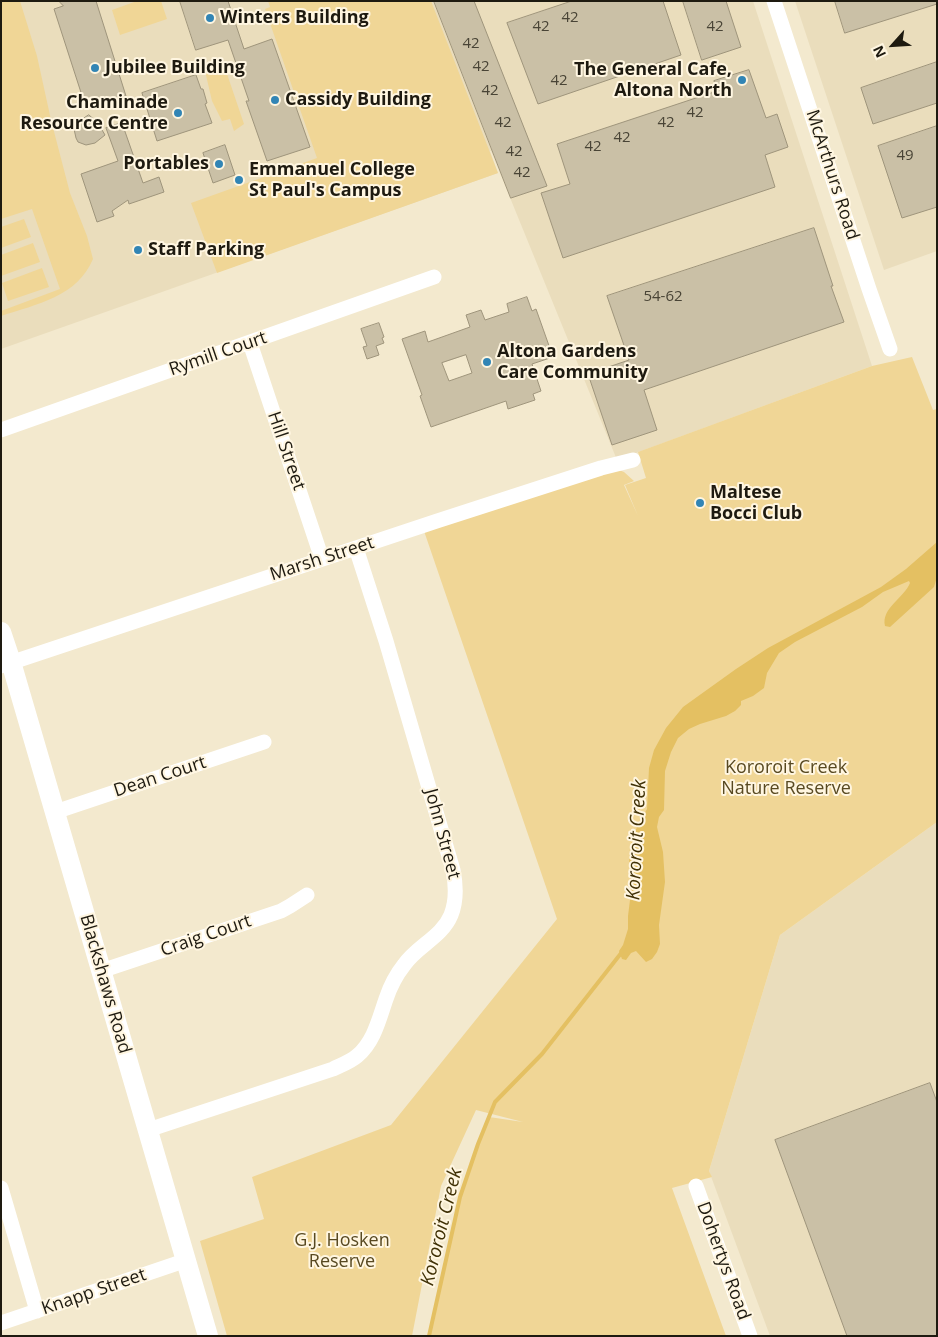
<!DOCTYPE html>
<html>
<head>
<meta charset="utf-8">
<style>
  body { margin:0 }
  #map { position:relative; width:938px; height:1337px; overflow:hidden; background:#f3e9ce; font-family:"Open Sans",sans-serif }
  canvas { display:block }
  .frame { position:absolute; inset:0; border:2px solid #1e1a10; pointer-events:none }
  .north { position:absolute; left:868px; top:20px; width:50px; height:50px; -webkit-text-stroke:4px #fff6e1; paint-order:stroke; rotate:244deg; font-size:14px; font-weight:700; line-height:20px; text-align:center; color:#1e1a10 }
  .north::after { content:''; display:block; margin:auto; width:18px; height:22px; background:#1e1a10; clip-path:polygon(50% 0,100% 100%,50% 72%,0 100%) }
</style>
</head>
<body>
<div id="map">
<canvas width="938" height="1337"></canvas>
<div class="frame"></div>
<div class="north">N</div>
</div>
<script>
const c = document.querySelector('canvas').getContext('2d');
c.lineJoin = 'round';
function fillPath(path, color) { c.fillStyle = color; c.fill(path, 'evenodd'); }
function trace(path, color, width, dash) { c.strokeStyle = color; c.lineWidth = width; c.lineCap = dash ? 'butt' : 'round'; c.setLineDash(dash || []); c.stroke(path); }
function write(font, color, halo, rows, align = 'center') {
  c.font = font + ' "Open Sans",sans-serif'; c.lineWidth = 4; c.setLineDash([]); c.textBaseline = 'middle'; c.strokeStyle = halo; c.fillStyle = color; for (const [text, x, y, turn = 0] of rows) {
    c.save(); c.translate(x, y); c.rotate((+turn || 0) * Math.PI / 180); c.textAlign = isNaN(turn) ? turn : align; if (halo) c.strokeText(text, 0, 0); c.fillText(text, 0, 0); c.restore();
  }
}
const built = new Path2D(`
  M1 1H753L872 366 617 460 491 151H490L498 173 1 349Z
  M795 1H937V251L884 270Z
  M937 822V1336H770L709 1171 780 935Z`);
const green = new Path2D(`
  M1 1H20L37 56 51 120 70 193 87 236 93 259C77 297 37 304 1 316V311L60 289 32 209 1 219Z
  M137 1H161L167 19 120 35 112 10Z
  M268 1H431L498 173 217 273 191 203 317 158 265 9 270 7Z
  M224 65 244 124 234 131 230 119 222 121 212 101 205 71Z
  M24 219 31 237 1 248V227Z
  M33 243 40 262 1 276V255Z
  M42 268 49 287 8 301 2 283Z
  M912 357 933 410 937 409V822L780 935 709 1171 712 1177 672 1188 726 1336H429L460 1197 478 1144 489 1117 523 1122 476 1110 441 1186 412 1336H227L200 1241 264 1219 252 1177 391 1125 557 919 424 531 614 468 624 472 634 481 624 485 638 516 625 485 646 478 638 452 872 366Z`);
const water = new Path2D(`
  M937 542V577L934 587 890 627 885 626C881 608 904 598 910 583L909 581 883 592 862 607 795 642 779 653 767 673 764 688 753 696 741 701V705L735 711 726 716 700 724 689 729 678 738 671 752 665 771 664 810 659 817 657 827 663 852 665 882 659 925 660 944 657 952 652 959 646 962 636 951 631 953 626 960 622 959 619 951 623 945 628 929V916L631 892 629 856 631 843 637 827 647 809 649 768 654 750 666 728 683 707 736 669 768 648 881 587 906 569Z`);
const stream = new Path2D(`
  M429 1336 460 1197 478 1144 495 1102 542 1054 622 952`);
const building = new Path2D(`
  M59 1H96L126 96 86 108 54 9 63 6Z
  M180 1H228L244 49 272 39 310 147 267 161 246 101H249L228 40 196 50Z
  M434 1H474L547 186 511 198Z
  M572 1H663L681 55 538 104 507 23Z
  M683 1H726L741 47 702 60Z
  M835 1H937V4L845 33Z
  M937 62V103L873 124 861 88Z
  M749 70 766 118 777 114 788 147 765 155 775 187 563 258 541 193 570 184 557 144 717 91 714 81Z
  M196 75 201 89H203L207 103 205 104 212 123 157 141 142 93Z
  M89 115 98 123 105 135 95 143 86 145 78 142 76 138 74 129 78 122Z
  M122 123 143 183 159 177 164 192 129 204 128 200 112 211 114 216 97 222 81 174 118 161 106 128Z
  M937 126V207L902 218 878 146Z
  M225 145 235 175 213 183 203 153Z
  M814 228 833 286H831L844 322 644 390 657 430 612 445 588 374 629 360 607 296Z
  M527 297 532 311 536 309 553 357 532 364 541 391 533 394 535 400 508 409 506 401 431 427 420 396 422 395 402 339 425 331 428 342 470 327 466 315 481 310 485 320 509 312 507 304ZM466 355 472 373 449 381 442 363Z
  M379 323 384 337 382 338 384 343 376 346 379 355 367 359 363 347 367 346 361 329Z
  M930 1083 937 1102V1336H847L775 1140Z`);
const street = new Path2D(`
  M774 1 869 289 890 349
  M250 343 322 559
  M1 430 434 277
  M1 666 437 521 601 468 633 460
  M55 812 264 742
  M101 971 281 911 290 906 307 895
  M148 1130 333 1069C341 1065 350 1062 357 1056 374 1042 379 1019 386 999 390 987 396 975 404 965 417 946 442 937 451 915 457 900 456 885 453 870L386 641 356 548
  M696 1186 750 1336
  M1 1188 37 1311
  M1 1323 187 1260`);
const secondary = new Path2D(`
  M1 632 11 662 208 1336`);
const markers = [
  [210,18,5,"#3285b5"],
  [95,68,5,"#3285b5"],
  [742,80,5,"#3285b5"],
  [275,100,5,"#3285b5"],
  [178,113,5,"#3285b5"],
  [219,164,5,"#3285b5"],
  [239,180,5,"#3285b5"],
  [138,250,5,"#3285b5"],
  [487,362,5,"#3285b5"],
  [700,503,5,"#3285b5"]
];
const numberNames = [
  ["42",570,18],
  ["42",541,27],
  ["42",715,27],
  ["42",471,44],
  ["42",481,67],
  ["42",559,81],
  ["42",490,91],
  ["42",695,113],
  ["42",503,123],
  ["42",666,123],
  ["42",622,138],
  ["42",593,147],
  ["42",514,152],
  ["49",905,156],
  ["42",522,173],
  ["54-62",663,297]
];
const poiNames = [
  ["Winters Building",220,18],
  ["Jubilee Building",105,68],
  ["The General Cafe,",732,70,"right"],
  ["Altona North",732,91,"right"],
  ["Cassidy Building",285,100],
  ["Chaminade",168,103,"right"],
  ["Resource Centre",168,124,"right"],
  ["Portables",209,164,"right"],
  ["Emmanuel College",249,170],
  ["St Paul's Campus",249,191],
  ["Staff Parking",148,250],
  ["Altona Gardens",497,352],
  ["Care Community",497,373],
  ["Maltese",710,493],
  ["Bocci Club",710,514]
];
const streetNames = [
  ["McArthurs Road",832,175,72],
  ["Rymill Court",218,354,-19],
  ["Hill Street",286,451,71],
  ["Marsh Street",322,559,-18],
  ["Dean Court",160,777,-18],
  ["John Street",442,834,75],
  ["Craig Court",206,936,-19],
  ["Blackshaws Road",105,984,74],
  ["Dohertys Road",723,1261,70],
  ["Knapp Street",94,1292,-19]
];
const parkNames = [
  ["Kororoit Creek",786,768],
  ["Nature Reserve",786,789],
  ["G.J. Hosken",342,1241],
  ["Reserve",342,1262]
];
const waterNames = [
  ["Kororoit Creek",637,840,-87],
  ["Kororoit Creek",442,1227,-76]
];
fillPath(built, '#eaddbc');
fillPath(green, '#f0d696');
fillPath(water, '#e4c062');
trace(stream, '#e4c062', 4);
fillPath(building, '#cac0a6');
trace(building, '#9f957c', 1);
trace(street, '#fff', 15);
trace(secondary, '#fff', 20);
for (const [x, y, r, color] of markers) { const dot = new Path2D(); dot.arc(x, y, r, 0, 2 * Math.PI); c.fillStyle = color; c.fill(dot); trace(dot, '#fff6e1', 2); }
write('15px', '#494436', null, numberNames);
write('bold 18px', '#1e1a10', '#fff6e1', poiNames, 'left');
write('18px', '#1e1a10', '#fff6e1', streetNames);
write('18px', '#584921', '#fff6e1', parkNames);
write('italic 19px', '#403106', '#fff6e1', waterNames);
</script>
</body>
</html>
